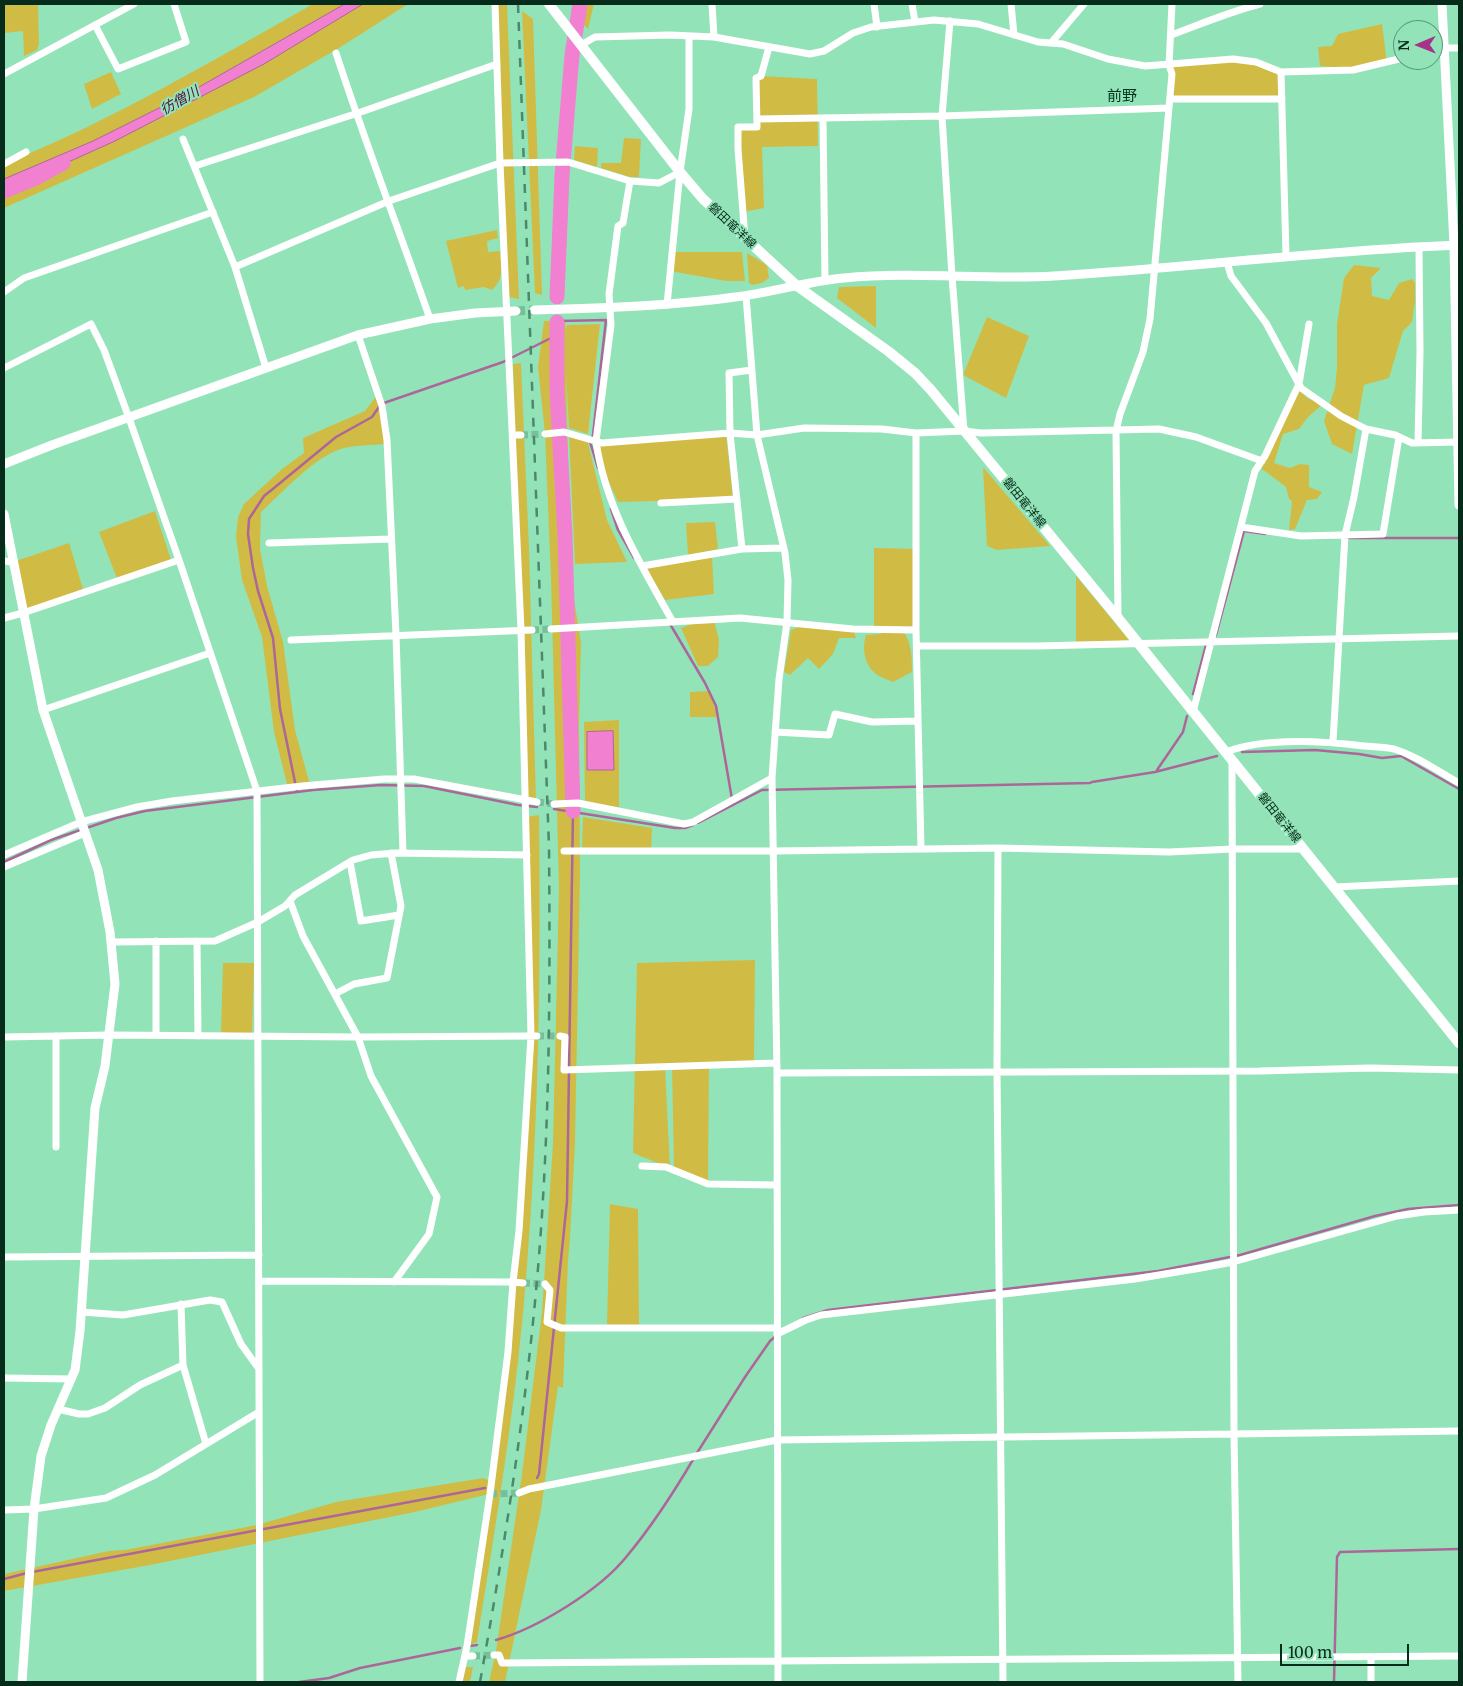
<!DOCTYPE html>
<html>
<head>
<meta charset="utf-8">
<style>
  body { margin:0 }
  #map { position:relative; width:1463px; height:1686px; overflow:hidden; background:#92e4b8; font-family:Merriweather,serif }
  canvas { display:block }
  .frame { position:absolute; inset:0; border:5px solid #072b1b; pointer-events:none }
  .north { position:absolute; left:1393px; top:20px; width:50px; height:50px; box-sizing:border-box; background:#92e4b8; border:1px solid #5a9a79; border-radius:50%; rotate:269deg; font-size:14px; font-weight:700; line-height:20px; text-align:center; color:#072b1b }
  .north::after { content:''; display:block; margin:auto; width:18px; height:22px; background:#a8328a; clip-path:polygon(50% 0,100% 100%,50% 72%,0 100%) }
  .scale { position:absolute; left:1280px; top:1644px; width:129px; height:22px; box-sizing:border-box; border:2px solid #072b1b; border-top:0; padding-left:6px; font-size:15px; line-height:18px; white-space:nowrap; color:#072b1b; -webkit-text-stroke:4px #92e4b8; paint-order:stroke }
</style>
</head>
<body>
<div id="map">
<canvas width="1463" height="1686"></canvas>
<div class="frame"></div>
<div class="north">N</div>
<div class="scale">100 m</div>
</div>
<script>
const c = document.querySelector('canvas').getContext('2d');
c.lineJoin = 'round';
function fillPath(path, color) { c.fillStyle = color; c.fill(path, 'evenodd'); }
function trace(path, color, width, dash) { c.strokeStyle = color; c.lineWidth = width; c.lineCap = dash ? 'butt' : 'round'; c.setLineDash(dash || []); c.stroke(path); }
function write(font, color, halo, rows, align = 'center') {
  c.font = font + ' Merriweather,"Noto Sans JP",serif'; c.lineWidth = 4; c.setLineDash([]); c.textBaseline = 'middle'; c.strokeStyle = halo; c.fillStyle = color; for (const [text, x, y, turn = 0] of rows) {
    c.save(); c.translate(x, y); c.rotate((+turn || 0) * Math.PI / 180); c.textAlign = isNaN(turn) ? turn : align; if (halo) c.strokeText(text, 0, 0); c.fillText(text, 0, 0); c.restore();
  }
}
const green = new Path2D(`
  M4 4H38L39 43 37 50 24 56 23 31 4 33Z
  M313 4H408L339 48 254 97 4 208V164C111 121 212 61 313 4Z
  M495 4H507L519 299 509 297Z
  M573 4H594L588 29 571 11Z
  M522 11 533 19 542 295 535 293Z
  M1382 24 1387 63 1356 69 1320 66 1318 47 1332 46 1338 34Z
  M1233 59 1281 72 1282 99H1170L1169 65Z
  M111 72 121 94 92 109 84 84Z
  M761 76 817 79 818 146 762 147 764 208 743 212 738 127H757L756 78Z
  M624 138 641 139 639 177H630L601 168V163H621Z
  M575 146 598 148 597 167 574 160Z
  M497 230 498 238 487 241 488 252 500 251C501 267 505 278 492 290L484 287 465 290 464 286 458 288 446 241Z
  M672 252H742L745 281H726L670 271Z
  M747 253 767 265 769 278 762 283 752 285 749 283Z
  M1354 265 1381 268 1371 278 1372 296 1389 300 1399 283 1412 279 1415 283V301L1412 322 1403 331 1389 378 1364 385 1352 454 1332 444 1324 421 1335 388 1337 367V324L1344 278Z
  M876 286V328L837 298 839 287Z
  M987 317 1029 336 1006 398 963 375Z
  M565 320 566 330 567 325 600 324 588 434 569 428 566 372 571 582 581 642 579 726 580 873 575 1144 570 1238 568 1261 563 1388 558 1386 541 1510 505 1682H489L496 1651 522 1474 542 1312 553 1143 559 888 551 578 545 434 538 367 544 321Z
  M521 363 529 548 536 802 526 800 513 364Z
  M1297 388 1307 398 1323 404 1308 417 1299 429 1283 434 1274 463 1290 468 1300 464 1309 465V487L1322 492 1317 499 1307 500 1295 529 1289 530 1292 501 1289 499 1286 487 1262 469 1263 458Z
  M378 394 387 444C373 445 358 445 344 448 316 455 282 493 261 512L260 549 267 586 283 642 295 730 310 785 288 788 274 732 262 637 242 580 236 537 238 517 244 504 282 469 304 453 303 438 365 411Z
  M726 433 733 499 618 502 598 458 597 445Z
  M569 434 587 439 607 520 627 562 575 564Z
  M983 467 1050 546 997 550 987 546Z
  M155 511 171 560 118 581 99 532Z
  M715 522 718 549 688 555 686 523Z
  M69 543 84 592 23 613 13 562Z
  M874 548 917 549 916 630H902C912 641 912 658 912 672L893 682C887 679 879 677 875 673 864 664 862 647 866 635L880 634 891 630H874Z
  M712 554 714 594 665 600 645 566Z
  M1076 576 1129 640 1076 645Z
  M702 620H714L719 640 718 657 708 666H698L681 628Z
  M808 624 853 629 856 638H839L833 654 819 669 808 658 790 675 784 672 791 630Z
  M709 691 718 717H690V692Z
  M619 720V812L585 804 584 722Z
  M539 815C541 965 539 1115 527 1266 518 1392 497 1517 477 1642L469 1645 489 1494 415 1512 150 1565 4 1591V1574L109 1551 125 1550 257 1525 336 1502 483 1478 491 1481 508 1352 530 1038 526 817Z
  M583 817 652 828 651 851H582Z
  M755 960 754 1063 709 1065 708 1184 674 1170 672 1066 665 1067 670 1168 633 1153 637 963Z
  M223 963H254L252 1036 221 1032Z
  M610 1204 638 1209 639 1325H607Z
  M464 1667H473L470 1682H460Z`);
const water = new Path2D(`
  M345 4H363L264 64 115 141 4 191V179L93 141 185 95Z
  M613 731 614 770H587V732Z`);
const stream = new Path2D(`
  M611 509 618 530 634 558
  M1346 538H1459
  M670 624 705 683 716 706 733 805
  M1214 637 1216 635 1244 531 1265 534
  M1193 694 1206 645 1208 643
  M1242 752 1315 750 1359 754 1382 758 1401 756 1459 789
  M1157 770 1183 732 1187 716
  M297 792 280 709 273 638 258 591 253 568 248 534 249 519 264 496 274 488 336 437 372 417 381 404 503 362 557 335 560 321 606 320 593 435 590 442 598 468
  M554 809 675 828H685L693 825
  M698 823 762 790 1090 783 1092 782 1155 772 1217 756
  M4 862 51 840 116 818 145 811 313 790 381 785 424 786 518 805 537 807
  M803 1318 828 1310 1158 1271 1240 1255 1375 1216 1408 1209 1459 1205
  M697 1453 745 1377 770 1341 776 1336
  M537 1478 539 1474 567 1201 573 811
  M32 1572 485 1488
  M4 1579 27 1573
  M496 1640C538 1628 600 1590 627 1556 652 1526 674 1492 694 1458
  M470 1646 477 1645
  M299 1682 329 1678 360 1668 460 1648
  M1334 1682 1337 1557 1340 1552 1459 1549`);
const river = new Path2D(`
  M4 191 38 177 63 163
  M557 297 562 176 572 55 580 4
  M557 322V392L565 535 573 811`);
const minorTunnel = new Path2D(`
  M521 435 545 434
  M532 630 551 629
  M537 802 554 804
  M537 1036H560
  M523 1283 545 1284
  M490 1494 519 1493
  M473 1656 494 1655`);
const tertiaryTunnel = new Path2D(`
  M516 311 534 310`);
const minor = new Path2D(`
  M712 4 714 37
  M874 4 877 27
  M912 4 915 22
  M1011 4 1014 35
  M950 21 942 116 952 276 964 431
  M95 25 118 69 186 42 174 4
  M1171 35C1201 24 1229 12 1260 4
  M1051 43 1084 4
  M581 45 595 37 670 35 714 37 810 54 824 51 853 33 871 27 934 20 978 24 1038 42 1063 44 1108 59 1145 66 1233 59 1256 62 1281 72 1353 70 1403 58
  M1433 48 1444 45
  M1444 48H1459
  M336 53C365 142 399 230 430 319
  M1281 72 1286 256
  M4 74 134 4
  M1170 99H1282
  M823 118 825 281
  M757 119 942 116 1169 108
  M183 139 235 267 266 368
  M4 164 26 152
  M195 166 361 112 497 64
  M630 181 623 223 618 226 609 294 611 325 596 441C605 507 641 565 673 622
  M745 238 738 149V127H757L756 78 761 76 769 47
  M1227 262 1231 276 1266 323 1301 388 1341 416 1366 429 1395 435 1412 443 1459 442
  M235 267 389 201 500 163 568 162 630 181 659 183 680 172
  M4 292 24 278 213 212
  M746 296 757 435 785 553 788 580 787 622 779 679 772 778 777 1073 778 1682
  M667 305 680 172 689 109V36
  M358 335 382 406 387 440 396 635 403 853
  M4 368 91 324 104 350 129 418 179 560 257 791 260 1682
  M916 433V630L921 849
  M545 434 564 432 602 443 730 433 757 435 804 428 882 429 916 433 964 431 981 433 1159 429 1196 437 1262 461
  M513 435H521
  M1418 443 1420 352 1419 248
  M661 503 737 499
  M1241 527 1301 536 1383 534 1399 437
  M269 543 391 539
  M742 549 730 433 729 373 752 370
  M4 561 13 562
  M642 566 742 549 783 548
  M4 618 23 613 179 560
  M1118 618 1116 431 1120 414 1143 352 1150 319 1172 74 1169 65 1172 4
  M551 629 740 618 853 629 916 630
  M291 640 532 630
  M917 646H1036L1459 636
  M43 710 210 653
  M1193 712 1255 471 1265 456 1299 384 1309 324
  M775 732 829 735 835 714 872 722 918 721
  M1333 742 1345 535 1354 497 1366 429
  M1226 752C1265 737 1323 741 1364 746 1374 747 1385 747 1394 749 1417 756 1439 772 1459 783
  M1232 760 1234 1434 1238 1682
  M554 804 578 803 684 824 693 822 772 778
  M998 848 997 1071 1003 1682
  M564 851H774L998 848 1169 852 1233 849H1304
  M4 855 81 822 137 807 172 801 302 786 384 779H414L537 802
  M350 862 361 921 399 915
  M4 867 85 833
  M1335 887 1459 881
  M290 901 303 936 358 1037 371 1076 437 1197 429 1234 394 1282
  M156 941V1035
  M197 941 198 1036
  M111 942 215 941 258 922 285 906 295 895 353 860 371 855 395 853 527 855
  M335 994 354 984 387 978 401 906 391 853
  M56 1036V1147
  M560 1036 565 1037 564 1070 776 1063
  M4 1037 110 1035 358 1037 537 1036
  M777 1073 1260 1071 1370 1068 1459 1070
  M642 1166 666 1167 708 1184 777 1185
  M4 1257 259 1255
  M259 1281 513 1282 523 1283
  M545 1284 550 1290 547 1322 561 1328H777
  M181 1304 183 1365 206 1444
  M81 1312 123 1315 210 1300 222 1302 241 1344 259 1369
  M777 1334 806 1320 821 1315 1135 1279 1201 1268 1233 1262 1397 1216 1424 1212 1459 1210
  M4 1378 71 1379
  M58 1409 79 1414H88L105 1408 140 1385 183 1365
  M519 1493 529 1489 777 1440 1459 1431
  M4 1510 34 1509 106 1498 155 1475 259 1412
  M494 1655H499L502 1663 1459 1656
  M465 1656H473
  M1371 1657V1682
  M459 1682 467 1646 490 1494 508 1352 513 1282 519 1231 531 1036 521 630 500 163 495 4`);
const tertiary = new Path2D(`
  M1442 4 1454 245 1459 505
  M534 310C604 308 674 306 743 296 777 291 810 281 844 278 914 271 985 280 1054 276 1189 268 1324 250 1459 245
  M4 464 52 445 358 335 430 319 475 313 516 311
  M4 514 43 710 98 870 110 932 115 984 105 1066 95 1108 80 1331 75 1370 51 1425 41 1456 34 1509 22 1682`);
const secondary = new Path2D(`
  M549 4 680 172 703 199 797 286 888 351 915 373 931 390 1118 618 1459 1043`);
const rail = new Path2D(`
  M480 1682C508 1527 532 1371 542 1214 550 1092 550 970 549 847L518 4`);
const streetNames = [
  ["磐田竜洋線",732,226,43],
  ["磐田竜洋線",1024,503,51],
  ["磐田竜洋線",1279,818,51]
];
const waterNames = [
  ["彷僧川",180,101,-30]
];
const quarterNames = [
  ["前野",1122,97]
];
fillPath(green, '#d0bc45');
fillPath(water, '#f280d0');
trace(water, '#ac669a', 1);
trace(stream, '#ac669a', 2.5);
trace(river, '#f280d0', 15);
trace(minorTunnel, '#76bf99', 7, [7, 3.5]);
trace(tertiaryTunnel, '#76bf99', 9, [9, 4.5]);
trace(minor, '#fff', 7);
trace(tertiary, '#fff', 9);
trace(secondary, '#fff', 10);
trace(rail, '#4d886a', 2.5, [9, 9]);
write('12px', '#072b1b', '#92e4b8', streetNames);
write('italic 14px', '#540d43', '#92e4b8', waterNames);
write('15px', '#03321e', '#92e4b8', quarterNames);
</script>
</body>
</html>
